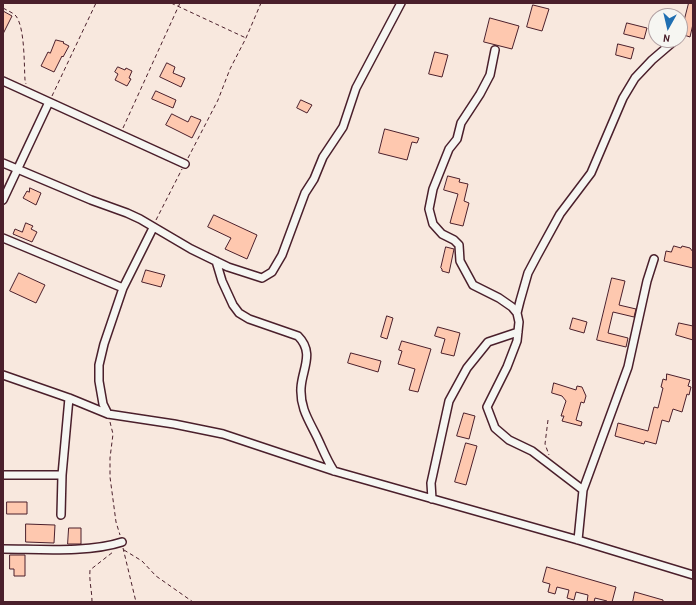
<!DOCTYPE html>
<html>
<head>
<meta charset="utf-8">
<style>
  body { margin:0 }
  #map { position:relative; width:696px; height:605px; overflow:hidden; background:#f8e8de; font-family:"Patrick Hand",sans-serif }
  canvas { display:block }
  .frame { position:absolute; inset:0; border:4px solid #4a1f2b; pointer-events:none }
  .north { position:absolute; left:648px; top:8px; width:40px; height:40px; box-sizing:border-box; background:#f6f6f2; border:1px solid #b1a0a2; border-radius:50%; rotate:188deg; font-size:11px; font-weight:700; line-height:16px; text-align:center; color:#4a1f2b }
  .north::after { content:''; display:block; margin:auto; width:14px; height:18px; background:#1f6fb2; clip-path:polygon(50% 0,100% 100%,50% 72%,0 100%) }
</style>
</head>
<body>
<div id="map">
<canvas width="696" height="605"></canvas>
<div class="frame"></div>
<div class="north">N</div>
</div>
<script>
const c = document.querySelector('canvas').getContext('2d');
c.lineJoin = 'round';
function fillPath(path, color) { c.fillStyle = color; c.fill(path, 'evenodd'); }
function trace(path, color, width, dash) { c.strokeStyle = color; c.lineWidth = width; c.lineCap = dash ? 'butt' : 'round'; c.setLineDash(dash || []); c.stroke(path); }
const building = new Path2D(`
  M689 3H693V24L690 37 681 34Z
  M533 5 549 9 542 31 527 27Z
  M3 11 12 16 3 34Z
  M490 18 519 26 512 49 484 42Z
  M627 23 647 28 644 39 624 34Z
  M56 40 64 42 63 43 69 46 63 57 62 56 54 72 41 66 48 52 50 53Z
  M618 44 634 48 631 59 616 55Z
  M435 52 448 55 442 77 429 74Z
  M167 63 175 67 173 73 185 78 181 87 160 77Z
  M118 67 125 70 126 68 132 71 129 78 131 79 127 86 115 80 118 74 115 72Z
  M156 91 176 100 173 108 152 99Z
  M301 100 312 105 307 113 297 108Z
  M172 114 188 122 191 116 201 120 192 138 166 125Z
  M385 129 419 138 417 143 412 142 407 160 379 153Z
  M448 176 460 179 459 182 468 184 464 201 469 203 463 226 450 223 458 194 444 190Z
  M30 188 41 193 36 205 23 198 27 191 29 192Z
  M214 215 257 235 247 259 225 249 231 238 208 227Z
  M26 223 33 226 31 229 37 232 32 242 13 234 15 229 22 232Z
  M674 246 681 248 682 246 690 248 693 252V268L664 261 666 251 671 252Z
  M446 247 454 249 449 273 442 271V269L441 268Z
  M146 270 165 275 161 287 142 282Z
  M19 273 45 285 36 303 10 291Z
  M612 278 625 281 619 305 636 309 634 317 613 312 608 333 628 338 626 347 597 340Z
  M387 316 393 318 387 339 381 337Z
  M573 318 587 322 584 333 570 329Z
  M679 323 693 326V340L676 335Z
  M438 327 460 333 454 356 441 353 445 339 435 336Z
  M402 341 431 349 418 392 409 390 415 369 398 364 402 351 399 350Z
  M351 353 381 361 378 372 348 363Z
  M667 374 690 380 688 386 691 387 689 395 687 394 682 412 673 409 669 422 662 420 656 444 645 441 644 444 615 436 618 423 648 431 654 407 658 408 663 388 661 387 663 379 666 380Z
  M554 383 576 390 577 386 582 387 586 396 584 403 581 402 576 420 582 422 581 426 562 421 564 416H561L566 401 562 396 552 393Z
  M464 413 475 416 469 439 457 436Z
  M466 443 477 446 466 485 455 482Z
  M7 502H27V514H7Z
  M26 524 55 525 54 543 26 542Z
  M69 528H81V544H68Z
  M10 555H25V576H14V569H10Z
  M547 567 616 587 612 602H607V601L595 598 594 602H587L588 595 576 592 574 600 567 598 569 590 557 587 555 594 548 592 550 584 543 582Z
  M635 592 663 600V602H633Z`);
const path = new Path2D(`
  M171 3 246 38
  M3 8C8 11 12 12 16 16 25 28 24 65 25 80L26 84
  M52 96 96 3
  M123 128 180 3
  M188 158 218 100 230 69 246 38 261 3
  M156 220 182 169
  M548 420 545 444 549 455
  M110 422 113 434 110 458V477L116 522 120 535
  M123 548 136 602
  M124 550 142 561 156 576 193 602
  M92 602C92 591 89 581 90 570L113 552`);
const minor = new Path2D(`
  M495 50 490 75 480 94 461 123 457 139 449 149 433 189 429 209 433 224 442 234 454 240 459 245 460 261 473 285 499 298 512 307 517 313
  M3 81 185 164
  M3 163 91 200 127 213 140 219 191 249 228 267 262 278 272 272 282 255 305 193 314 179 323 157 343 127 356 88 401 3
  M3 200 49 102
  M3 238 123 288
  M216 261 222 281 233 305 239 313 249 319 298 336C315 353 302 369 301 388 300 407 308 419 316 435 322 447 326 459 334 471
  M3 375 69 398 108 414 174 424 223 434 334 471 578 540 693 575
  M108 414 103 404 99 381V365L104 344 123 288 153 228
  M3 475H62
  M583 490 532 451 509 440 495 428 487 407 507 367 517 341 519 322 517 313 520 301 528 273 537 256 560 214 591 173 623 98 635 78 652 60 673 42
  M432 499 431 483 449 401 467 368 488 342 518 332
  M61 515 62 475 69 398
  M578 540 583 490 628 367 647 281 654 259
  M3 549C38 549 89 553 122 542`);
fillPath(building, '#fec8af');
trace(building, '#4a1f2b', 1);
trace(minor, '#4a1f2b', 10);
trace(path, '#4a1f2b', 1, [4, 3]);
trace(minor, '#f6f6f2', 7);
</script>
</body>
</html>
